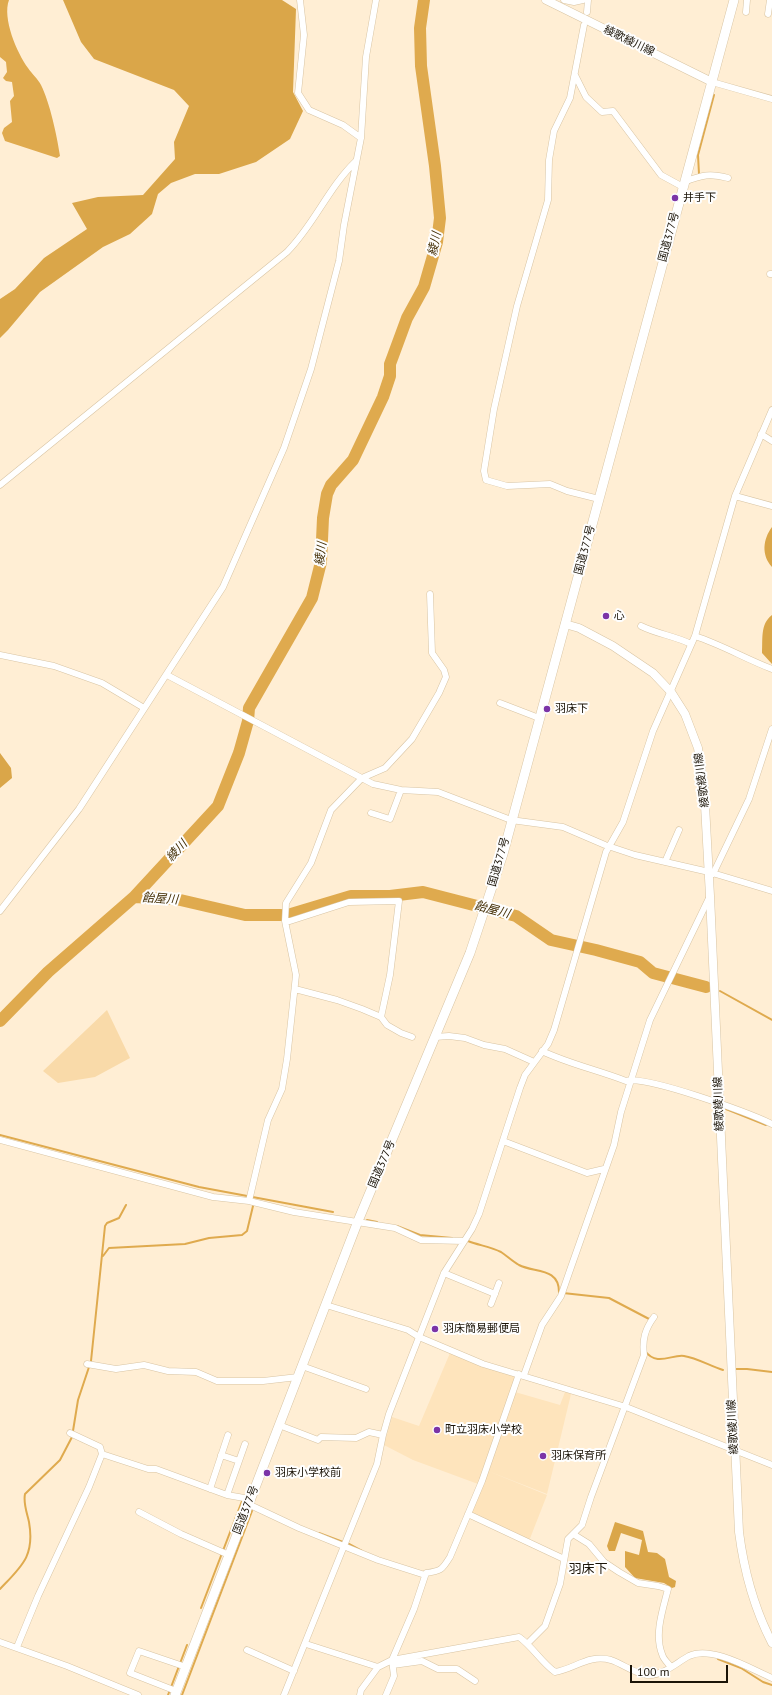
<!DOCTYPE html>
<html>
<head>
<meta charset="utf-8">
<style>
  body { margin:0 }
  #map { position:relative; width:772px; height:1695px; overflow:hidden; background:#ffeed4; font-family:"PT Sans",sans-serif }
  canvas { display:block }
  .scale { position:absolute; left:630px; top:1665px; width:98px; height:18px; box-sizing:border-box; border:2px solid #1b1408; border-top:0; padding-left:5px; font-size:12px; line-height:14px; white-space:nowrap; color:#1b1408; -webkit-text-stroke:3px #fefefe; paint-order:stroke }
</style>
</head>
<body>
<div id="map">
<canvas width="772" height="1695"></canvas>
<div class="scale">100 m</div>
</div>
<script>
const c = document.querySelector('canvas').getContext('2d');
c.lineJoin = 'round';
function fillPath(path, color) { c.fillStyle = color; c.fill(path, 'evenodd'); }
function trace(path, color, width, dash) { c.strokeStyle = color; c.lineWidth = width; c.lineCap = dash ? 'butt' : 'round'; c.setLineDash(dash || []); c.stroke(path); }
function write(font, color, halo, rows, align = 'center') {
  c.font = font + ' "PT Sans","Noto Sans JP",sans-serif'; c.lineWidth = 4; c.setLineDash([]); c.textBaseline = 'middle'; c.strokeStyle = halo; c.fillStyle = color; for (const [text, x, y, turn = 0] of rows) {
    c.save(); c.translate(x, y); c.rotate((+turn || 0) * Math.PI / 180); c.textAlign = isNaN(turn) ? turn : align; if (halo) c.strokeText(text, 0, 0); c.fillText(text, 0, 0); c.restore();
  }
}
const built = new Path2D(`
  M450 1353 516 1377 478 1484 413 1460 384 1445 392 1417 419 1426Z
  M515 1392 560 1405 565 1392 571 1394 547 1494 488 1471Z
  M488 1471 547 1495 529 1541 471 1514Z`);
const green = new Path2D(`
  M107 1010 130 1058 95 1077 58 1083 43 1071Z`);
const forest = new Path2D(`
  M63 0H282L296 9 293 92 303 111 290 139 256 162 219 174H195L171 183 158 194 152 214 130 234 103 247 40 292 8 330 0 338V299L15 289 44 258 87 229 72 203 98 197 143 195 175 159 174 142 189 106 174 90 94 59 81 42Z
  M772 527V567C761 555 763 539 772 527Z
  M772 615V664L762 653C763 639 760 624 772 615Z
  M0 753 11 768 12 778 0 788Z
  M615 1522 643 1531 648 1552 657 1553 665 1559 669 1577 676 1581 675 1587 672 1588 664 1583 635 1578 625 1567V1551L639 1555 642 1540 621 1533 615 1551H609L607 1546Z`);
const water = new Path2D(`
  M0 0H9C2 18 17 53 28 68 32 74 38 79 41 85 50 103 57 136 60 156L57 158 5 141 2 133 4 128 12 122 10 101 14 96 12 82 6 81 3 78 7 72 6 62 0 57Z`);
const stream = new Path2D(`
  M699 174 698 155 714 95
  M720 991 772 1020
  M726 1109 766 1125
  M0 1135 199 1187 333 1212
  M367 1220 377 1222
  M397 1226 420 1235 452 1238
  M468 1241C478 1245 491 1247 501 1252 507 1256 512 1261 519 1265 534 1273 559 1267 559 1292
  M103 1256 109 1248 185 1244 209 1238 242 1235 247 1231 253 1206
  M563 1293 609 1298 651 1320
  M645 1351C657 1367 672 1354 684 1356 697 1358 710 1366 723 1370
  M735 1369H747L772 1372
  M319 1533 343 1542
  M349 1544 362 1551
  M0 1589C22 1566 35 1556 29 1522 27 1513 23 1503 25 1494L60 1460 72 1437 78 1400 91 1361 105 1226 107 1223 119 1218 126 1205
  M201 1608 242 1501
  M718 1659 741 1668 763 1682 772 1685
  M168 1695 187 1645
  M182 1695 252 1511`);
const river = new Path2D(`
  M134 897 176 899 245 915H281
  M291 914 351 896H390L423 892 516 916 551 940 596 950 640 962 653 973 706 987
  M0 1021 48 972 134 897 218 806 239 753 248 721 249 708 312 598 321 562 323 518 327 494 331 485 353 460 383 397 390 376V364L393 356 407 318 424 287 437 242 440 218 435 166 421 66 420 28 424 0`);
const minor = new Path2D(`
  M300 0 304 35 298 93 309 110 343 125 361 138
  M564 0 574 2 583 0
  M587 12 588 0
  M746 12 747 0
  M768 14 770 0
  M584 25 570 98 554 131 549 160 548 200 517 306 494 409 484 471 486 480 507 486 550 484 567 491 599 499
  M575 75 586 97 602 112 613 111 661 175 683 187
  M712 82 772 99
  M684 182C702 175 710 173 728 178
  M770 274H772
  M761 434 772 441
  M0 485 287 252C314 225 328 188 356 161
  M735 496 772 506
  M641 626C657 634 675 636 691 644
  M695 636C722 645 746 659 772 669
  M0 655 54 666 102 683 144 708
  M167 675 373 784 401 790 438 792 511 820 563 827 605 845 635 855 709 872 772 891
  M500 703 539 718
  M371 813 390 819 401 790
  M665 862 679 830
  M713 874 749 799 772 729
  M0 911 79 809 223 587 284 448 311 369 339 261 344 225 361 138 366 57 376 0
  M285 921H290L349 902 399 901 390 975 381 1017
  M295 989 337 1000 362 1009 381 1017 387 1025 401 1033 412 1037
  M435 1037 449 1036 465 1038 484 1045 505 1049 534 1062
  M542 1051C569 1064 598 1070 626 1081 646 1075 749 1113 772 1124
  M0 1140 213 1197 249 1201 294 1212 395 1228 421 1240 464 1241
  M503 1141 587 1173 604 1169
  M249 1201 268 1120 282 1089 287 1059 296 975 285 921 286 903 311 863 331 810 362 778 385 768 412 739 439 693 446 677 444 670 432 653 430 594
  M444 1273 495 1294
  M491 1304 499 1283
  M326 1305 408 1330 419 1337 483 1364 626 1407 772 1465
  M87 1364 116 1369 144 1365 168 1371 196 1372 217 1381H263L298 1377
  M302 1366 366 1389
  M524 1375 542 1325 561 1296 569 1273 614 1145 621 1112 650 1020 710 896
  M279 1425 318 1440 321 1437 356 1438 369 1432 383 1435
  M102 1454 148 1469H156L227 1495 250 1499
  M221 1455 239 1461
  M210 1489 228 1435
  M227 1495 245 1444
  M248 1504 299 1528 378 1560 425 1575
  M139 1512 181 1534 229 1555
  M468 1514 564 1559
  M573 1534 589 1544 604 1562 619 1572 638 1583 658 1586 668 1589C663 1609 654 1634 662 1654 663 1659 668 1663 671 1667
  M0 1642 67 1666 138 1695
  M528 1643 545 1626 560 1584 568 1539 582 1525 591 1497 644 1355C642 1340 645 1329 654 1317
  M306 1644 378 1667
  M17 1647 38 1596 89 1487 102 1454 100 1447 70 1433
  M247 1650 294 1671
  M393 1665 422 1661 438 1669H457L475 1681
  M176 1691 130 1673 139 1651 186 1667
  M284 1695 377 1464 383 1435 389 1414 444 1273 472 1229 479 1214 520 1088 525 1075 548 1044 554 1030 606 852 623 822 653 731 695 636 735 496 772 410
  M360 1695 361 1690 378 1667 392 1660 519 1637C533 1647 541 1662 555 1672 575 1669 588 1654 611 1660 623 1664 635 1674 647 1675 663 1676 676 1663 689 1656 711 1645 751 1669 772 1678
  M386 1695 394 1676 392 1660 414 1609 426 1573C441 1571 442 1570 450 1557L482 1481 519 1374`);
const major = new Path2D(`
  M546 0 712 82
  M565 624 579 628 613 646 653 673 671 692 685 714 698 748 704 787 710 896 739 1532C744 1571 754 1608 772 1643`);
const highway = new Path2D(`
  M175 1695 358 1221 470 953 503 854 734 0`);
const markers = [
  [675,198,4,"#7b34a7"],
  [606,616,4,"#7b34a7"],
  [547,709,4,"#7b34a7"],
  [435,1329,4,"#7b34a7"],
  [437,1430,4,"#7b34a7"],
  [543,1456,4,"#7b34a7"],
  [267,1473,4,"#7b34a7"]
];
const streetNames = [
  ["綾歌綾川線",629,41,26],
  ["国道377号",669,237,-75],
  ["国道377号",585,550,-75],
  ["綾歌綾川線",702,780,-97],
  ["国道377号",499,862,-74],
  ["綾歌綾川線",719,1104,-92],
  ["国道377号",382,1164,-67],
  ["綾歌綾川線",733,1427,-93],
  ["国道377号",246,1510,-69]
];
const poiNames = [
  ["井手下",683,198],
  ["心",614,616],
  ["羽床下",555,709],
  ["羽床簡易郵便局",443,1329],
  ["町立羽床小学校",445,1430],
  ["羽床保育所",551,1456],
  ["羽床小学校前",275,1473]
];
const waterNames = [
  ["綾川",435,244,-78],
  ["綾川",321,554,-83],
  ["綾川",177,851,-47],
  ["飴屋川",160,899,4],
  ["飴屋川",492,910,15]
];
const quarterNames = [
  ["羽床下",588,1569]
];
fillPath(built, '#fee4bc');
fillPath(green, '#f9daa9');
fillPath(forest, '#daa649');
fillPath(water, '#dfaa4e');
trace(stream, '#dfaa4e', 2);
trace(river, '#dfaa4e', 12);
trace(minor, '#d8c4a3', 7);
trace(major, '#d8c4a3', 9);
trace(highway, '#d8c4a3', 10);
trace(minor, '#fff', 6);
trace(major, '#fff', 8);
trace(highway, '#fff', 9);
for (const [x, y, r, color] of markers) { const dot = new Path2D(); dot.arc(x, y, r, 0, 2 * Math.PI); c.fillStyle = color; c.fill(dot); trace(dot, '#fefefe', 1.5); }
write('11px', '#1b1408', '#fefefe', streetNames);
write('11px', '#1b1408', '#fefefe', poiNames, 'left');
write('italic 12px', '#442f06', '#fefefe', waterNames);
write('13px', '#1b1408', '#fefefe', quarterNames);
</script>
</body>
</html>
